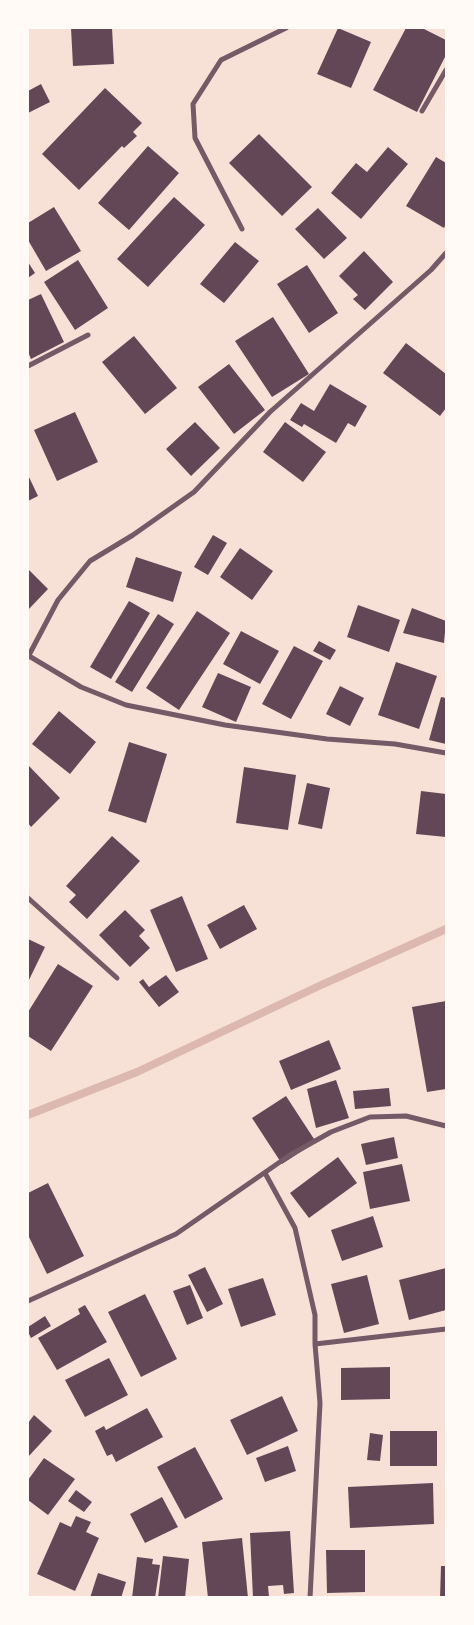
<!DOCTYPE html>
<html>
<head>
<meta charset="utf-8">
<style>
  body { margin:0 }
  #map { position:relative; width:474px; height:1625px; overflow:hidden; background:#f7e1d7; font-family:Signika,sans-serif }
  canvas { display:block }
  .frame { position:absolute; inset:0; border:29px solid #fffaf5; pointer-events:none }
</style>
</head>
<body>
<div id="map">
<canvas width="474" height="1625"></canvas>
<div class="frame"></div>
</div>
<script>
const c = document.querySelector('canvas').getContext('2d');
c.lineJoin = 'round';
function trace(path, color, width, dash) { c.strokeStyle = color; c.lineWidth = width; c.lineCap = dash ? 'butt' : 'round'; c.setLineDash(dash || []); c.stroke(path); }
function fillPath(path, color) { c.fillStyle = color; c.fill(path, 'evenodd'); }
const stream = new Path2D(`
  M28 1115 137 1072 319 986 446 929`);
const building = new Path2D(`
  M71 28H112L114 64 73 66Z
  M338 28 371 42 351 88 317 74Z
  M406 28H422L446 40V55L417 112 373 90Z
  M41 84 50 102 28 113V91Z
  M105 88 142 123 133 132 137 136 124 148 122 146 79 190 42 154Z
  M259 134 312 187 282 216 229 163Z
  M148 146 179 173 129 230 98 203Z
  M388 147 408 164 361 219 331 193 356 163 367 172Z
  M436 157 446 163V224L444 228 406 206Z
  M174 197 205 225 148 287 117 259Z
  M54 207 81 251 46 271 28 240V223Z
  M318 208 347 238 324 259 295 229Z
  M235 242 259 261 224 303 200 284Z
  M364 251 393 282 365 310 353 299 358 295 339 276Z
  M78 260 108 308 75 330 44 282Z
  M28 262 35 273 28 278Z
  M307 265 338 313 309 333 277 284Z
  M41 294 64 342 31 359 28 352V300Z
  M273 317 309 374 272 397 235 341Z
  M134 336 177 388 145 414 102 362Z
  M406 343 446 374V408L440 416 383 373Z
  M229 364 265 410 234 434 198 387Z
  M330 384 367 406 355 427 348 423 336 443 304 424 302 427 290 420 301 403 314 411Z
  M75 412 98 462 57 481 34 430Z
  M195 422 220 448 191 476 166 449Z
  M285 422 326 452 303 482 263 452Z
  M28 475 38 496 28 501Z
  M213 535 227 543 208 575 194 567Z
  M240 548 273 571 252 600 220 577Z
  M136 557 182 572 173 602 126 587Z
  M28 569 48 589 28 610Z
  M129 601 150 613 111 679 90 667Z
  M358 605 400 620 389 652 347 637Z
  M412 608 446 621 444 643 403 633Z
  M197 611 230 633 179 710 146 688Z
  M158 614 174 624 132 692 115 682Z
  M241 631 279 651 260 684 223 664Z
  M319 641 336 650 330 660 313 651Z
  M294 646 323 661 291 719 262 704Z
  M396 662 437 676 419 729 378 715Z
  M218 673 251 687 236 722 202 707Z
  M340 686 364 698 350 726 326 714Z
  M441 697 446 698V744L429 740Z
  M59 711 96 742 70 774 32 744Z
  M129 742 167 754 146 823 108 811Z
  M28 765 60 798 31 827 28 823Z
  M244 767 296 775 288 830 236 823Z
  M307 783 330 788 322 829 298 824Z
  M421 791 446 794V837L416 834Z
  M112 836 140 861 87 919 69 902 76 895 66 886Z
  M182 896 208 959 176 972 150 910Z
  M244 905 257 929 220 949 207 925Z
  M125 910 145 930 139 936 150 948 130 967 99 935Z
  M28 939 45 947 28 982Z
  M58 964 93 986 51 1051 28 1036V1012Z
  M166 975 179 992 159 1007 139 982 143 979 149 987Z
  M446 1001V1089L427 1092 412 1007Z
  M329 1040 341 1069 291 1090 279 1061Z
  M336 1080 349 1118 316 1128 307 1089Z
  M389 1088 391 1106 355 1109 353 1091Z
  M286 1096 316 1142 282 1164 252 1118Z
  M394 1137 398 1158 366 1165 361 1144Z
  M338 1157 357 1183 309 1218 290 1193Z
  M402 1164 410 1201 370 1209 363 1172Z
  M48 1183 84 1256 47 1274 28 1235V1193Z
  M373 1216 383 1247 342 1261 331 1230Z
  M205 1267 223 1304 207 1312 188 1275Z
  M446 1268V1310L409 1320 399 1280Z
  M367 1275 379 1324 344 1333 331 1284Z
  M263 1278 276 1315 241 1327 228 1289Z
  M190 1285 203 1318 187 1325 173 1291Z
  M145 1294 177 1359 141 1377 108 1312Z
  M85 1305 107 1342 57 1370 38 1338 80 1314 78 1309Z
  M45 1316 51 1326 31 1338 28 1332V1327Z
  M109 1358 128 1395 85 1417 65 1380Z
  M390 1367V1399L341 1400V1368Z
  M282 1396 298 1431 247 1455 230 1420Z
  M147 1408 163 1437 116 1462 112 1454 107 1456 95 1431 104 1426 106 1430Z
  M34 1415 52 1431 28 1457V1423Z
  M390 1431H437V1466H390Z
  M370 1433 383 1435 380 1461 367 1460Z
  M288 1446 296 1471 265 1482 256 1458Z
  M195 1447 223 1499 185 1519 157 1467Z
  M44 1458 75 1479 48 1515 28 1500V1480Z
  M433 1483 434 1524 350 1528 348 1487Z
  M76 1490 92 1502 84 1512 68 1501Z
  M162 1497 178 1527 145 1543 130 1514Z
  M76 1516 91 1522 86 1532 99 1538 75 1591 37 1574 60 1522 71 1527Z
  M290 1531 294 1593 284 1594 283 1585 268 1586 269 1597 253 1598 250 1533Z
  M242 1538 248 1598H208L202 1542Z
  M326 1550H365V1592L327 1593Z
  M163 1556 189 1559 185 1598H158Z
  M137 1557 153 1559 152 1564 160 1565 155 1598H132Z
  M441 1566H446V1598H440Z
  M98 1573 126 1582 121 1598H90Z`);
const minor = new Path2D(`
  M422 111 446 70
  M242 229 195 138 193 104 221 60 286 28
  M28 366 88 335
  M29 656 81 687 126 705 225 725 327 739 395 744 446 753
  M28 657 58 600 90 561 133 535 194 492 270 412 431 270 446 253
  M28 898 117 978
  M265 1173 295 1228 315 1315V1344L320 1403 310 1598
  M28 1301 176 1234 290 1155 331 1132 370 1117 406 1116 446 1126
  M315 1344 446 1329`);
trace(stream, '#dcb8b0', 8);
fillPath(building, '#644757');
trace(minor, '#755966', 5);
</script>
</body>
</html>
